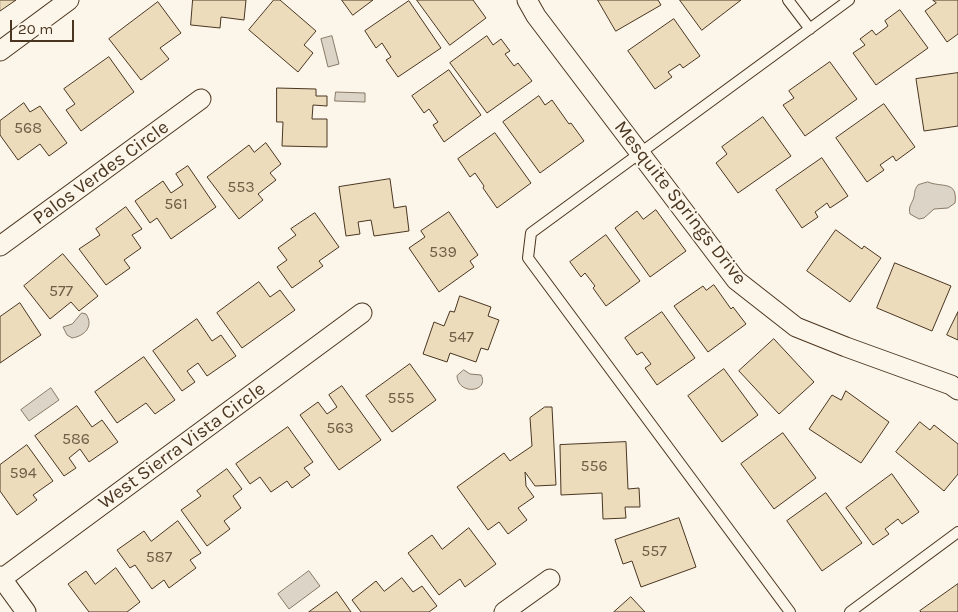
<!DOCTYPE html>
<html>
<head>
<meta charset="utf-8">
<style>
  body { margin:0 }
  #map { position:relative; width:958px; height:612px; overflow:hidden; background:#fbf6e9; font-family:Karla,sans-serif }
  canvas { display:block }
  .scale { position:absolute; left:10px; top:20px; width:64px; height:22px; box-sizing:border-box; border:2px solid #4a3520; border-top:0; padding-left:6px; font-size:15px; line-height:18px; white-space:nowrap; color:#4a3520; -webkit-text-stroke:4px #fbf6e9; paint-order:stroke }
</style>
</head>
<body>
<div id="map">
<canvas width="958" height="612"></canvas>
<div class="scale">20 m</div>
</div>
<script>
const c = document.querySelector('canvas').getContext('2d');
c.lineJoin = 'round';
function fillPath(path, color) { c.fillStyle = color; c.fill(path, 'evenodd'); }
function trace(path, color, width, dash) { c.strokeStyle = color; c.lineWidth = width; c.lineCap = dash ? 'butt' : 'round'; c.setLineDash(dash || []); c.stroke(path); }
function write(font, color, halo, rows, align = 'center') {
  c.font = font + ' Karla,sans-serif'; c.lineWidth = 4; c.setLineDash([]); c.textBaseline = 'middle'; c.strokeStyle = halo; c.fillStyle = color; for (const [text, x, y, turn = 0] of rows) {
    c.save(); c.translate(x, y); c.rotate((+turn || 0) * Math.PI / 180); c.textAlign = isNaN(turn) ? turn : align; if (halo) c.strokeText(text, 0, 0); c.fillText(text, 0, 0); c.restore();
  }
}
const water = new Path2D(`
  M332 36 339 64 328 67 321 39Z
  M336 92 365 93V102L335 101Z
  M928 182C942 188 958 180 955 203L948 208 934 209 924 218 919 219 910 214C908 206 912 204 914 197 915 192 914 190 918 185Z
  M82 313 86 314C94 326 85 336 72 338L67 335 63 327 72 324Z
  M464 370 470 374 481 375C490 392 458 396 457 376Z
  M51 388 59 400 29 421 21 410Z
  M309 571 320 586 289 609 278 594Z`);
const building = new Path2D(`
  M0 0H16L0 11Z
  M193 0H246L244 20 221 17 220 28 191 25Z
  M274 0H280L316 31 304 45 313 53 298 72 249 30Z
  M342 0H373L353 15Z
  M417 0H473L486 18 450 45Z
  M598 0H658L661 5 616 31Z
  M680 0H741L702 30Z
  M933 0H958V34L947 42 925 11 936 3Z
  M409 1 441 48 398 77 386 60 391 57 382 43 376 48 365 31Z
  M158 2 181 33 160 48 169 59 141 80 109 39Z
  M900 10 928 48 876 85 853 53 865 45 860 39 872 30 876 35 888 26 885 21Z
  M674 19 700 56 683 68 680 64 668 72 672 77 655 89 628 51Z
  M487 36 493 45 501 39 510 51 505 54 514 66 518 63 532 81 487 113 450 63Z
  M109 57 134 92 81 131 66 110 75 104 64 89Z
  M830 62 857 99 805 136 783 105 794 98 789 91Z
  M449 70 481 115 444 142 433 125 438 122 429 109 424 113 412 96Z
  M958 73V126L924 131 916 79Z
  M277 88 316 89V96H327V106L313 105 312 119H327V147L282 146 283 122H277Z
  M539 96 545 105 552 100 569 124 571 123 584 141 540 173 503 122Z
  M24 103 30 112 40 106 67 143 49 156 40 144 18 160 0 135V121Z
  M884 104 915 147 896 161 893 156 880 165 884 170 867 182 836 138Z
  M763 117 791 156 738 193 716 163 727 154 722 147Z
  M495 133 531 183 497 208 483 188 484 186 475 173 470 177 458 159Z
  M266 143 281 164 270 173 276 180 258 194 263 200 239 219 207 177 249 145 254 152Z
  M822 158 848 196 830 208 827 203 815 212 818 217 802 228 776 190Z
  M188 166 216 207 171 239 157 218 150 223 135 201 163 181 171 193 183 185 176 174Z
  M390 179 394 208 406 206 409 231 374 236 371 220 358 222 360 234 346 236 339 187Z
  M126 207 142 229 132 235 141 248 124 260 130 268 106 285 79 249 100 235 96 229Z
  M656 210 686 251 650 277 615 228 637 211 643 219Z
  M449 212 478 255 470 261 474 267 439 292 409 248 425 237 421 231Z
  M315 213 339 247 319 261 323 266 292 288 277 267 287 260 278 248 296 235 291 229Z
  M836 230 862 249 864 246 881 258 850 302 807 271Z
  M606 235 640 281 606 306 593 288 595 286 585 273 581 277 570 262Z
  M63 254 98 296 79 311 71 302 50 319 24 286Z
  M895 263 951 286 932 331 877 308Z
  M259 282 270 297 280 290 295 310 242 348 217 313Z
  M714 285 731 309 733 307 746 324 708 352 674 306 703 286 706 290Z
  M460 296 491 307 488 316 499 320 488 350 481 348 476 362 450 353 447 362 423 354 434 322 444 326 450 311 454 312Z
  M20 303 41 335 0 363V317Z
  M662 312 695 358 657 385 645 368 651 364 642 352 637 355 625 338Z
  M958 312V340L947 335Z
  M197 319 212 341 221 335 236 356 207 376 198 363 187 371 195 382 182 391 153 351Z
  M774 339 814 382 779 414 739 371Z
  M144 357 175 400 155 414 146 403 117 423 95 392Z
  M410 364 436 400 392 432 366 396Z
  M724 369 758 415 722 442 688 396Z
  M342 386 381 440 339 470 300 415 318 402 327 414 337 407 329 395Z
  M846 391 889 422 861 463 809 429 832 395 841 400Z
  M77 406 92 427 102 420 118 442 89 462 80 449 69 458 76 468 64 476 35 436Z
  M545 407H552L556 485 535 486 525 472 526 486 534 497 518 508 527 520 508 534 499 522 488 530 457 487 504 453 510 461 532 446 530 418Z
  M920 422 930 430 934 425 958 444V474L944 491 896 452Z
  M288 427 313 462 304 468 310 475 292 488 287 481 271 492 260 477 250 484 236 464Z
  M783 433 816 478 774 509 741 464Z
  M626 442 628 489 639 488 640 507H625L626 518 603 519 602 493 561 495 560 445Z
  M27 445 53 481 33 495 37 500 17 515 0 491V465Z
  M227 469 242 489 233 496 241 508 224 521 230 529 207 546 181 510 201 496 197 491Z
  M892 474 919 512 902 524 898 519 885 529 889 534 873 545 846 508Z
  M826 493 862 543 822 571 787 521Z
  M679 518 696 567 641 587 632 561 623 564 615 540Z
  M178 521 201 553 190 560 196 568 169 588 164 580 152 589 135 565 130 568 117 550 144 531 151 541Z
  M469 528 496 564 465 587 460 579 439 595 408 553 432 535 442 549Z
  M116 568 140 602 127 612H89L68 584 86 571 95 584Z
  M402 578 413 592 422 586 437 606 429 612H361L352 600 376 581 384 591Z
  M958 584V612H921L920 611Z
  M337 592 351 612H309Z
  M631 597 645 612H614Z`);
const lane = new Path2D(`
  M788 0 810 29
  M790 612 528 258 531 233 849 0
  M850 612 958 532`);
const street = new Path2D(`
  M527 0 536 16 736 280 796 327 846 347 951 385 958 390
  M0 51 69 0
  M0 246 201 99
  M0 576 26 612
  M0 580 362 313
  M504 612 550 579`);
const numberNames = [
  ["568",28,128],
  ["553",241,187],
  ["561",176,204],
  ["539",443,252],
  ["577",61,291],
  ["547",461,337],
  ["555",401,398],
  ["563",340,428],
  ["586",76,439],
  ["556",594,466],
  ["594",23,473],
  ["557",654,551],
  ["587",159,557]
];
const streetNames = [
  ["Palos Verdes Circle",101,173,-36],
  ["Mesquite Springs Drive",680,203,52],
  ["West Sierra Vista Circle",182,446,-36]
];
fillPath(water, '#dcd4c6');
trace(water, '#887966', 1);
fillPath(building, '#ecdcbc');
trace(building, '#4a3520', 1);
trace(lane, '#4a3520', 12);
trace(street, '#4a3520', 21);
trace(lane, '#fbf6e9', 10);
trace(street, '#fbf6e9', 19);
write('16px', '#725f47', null, numberNames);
write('19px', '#4a3520', '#fbf6e9', streetNames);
</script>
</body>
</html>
